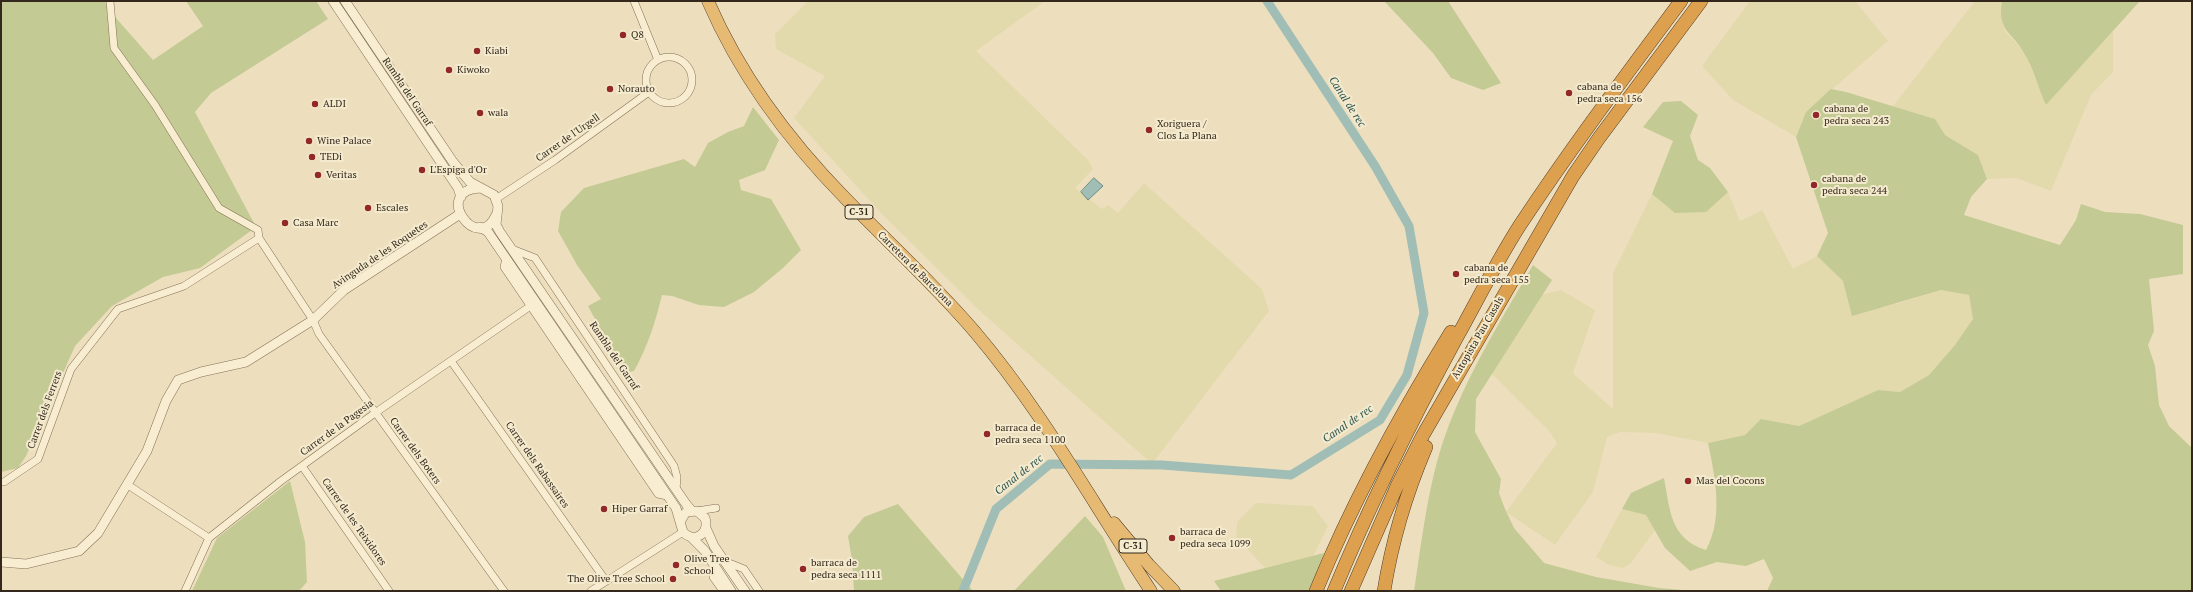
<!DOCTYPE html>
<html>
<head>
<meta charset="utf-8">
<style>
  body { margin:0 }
  #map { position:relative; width:2193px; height:592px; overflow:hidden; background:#eddfbe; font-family:"PT Serif",serif }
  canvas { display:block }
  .frame { position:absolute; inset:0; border:2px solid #34281c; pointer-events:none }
</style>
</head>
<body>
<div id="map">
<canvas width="2193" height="592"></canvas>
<div class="frame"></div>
</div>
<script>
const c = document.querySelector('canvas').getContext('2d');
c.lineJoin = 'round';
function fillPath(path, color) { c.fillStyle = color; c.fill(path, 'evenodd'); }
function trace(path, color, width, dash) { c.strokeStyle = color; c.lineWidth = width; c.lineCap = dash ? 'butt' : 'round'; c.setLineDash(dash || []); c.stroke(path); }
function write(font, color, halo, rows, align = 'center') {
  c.font = font + ' "PT Serif",serif'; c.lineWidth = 4; c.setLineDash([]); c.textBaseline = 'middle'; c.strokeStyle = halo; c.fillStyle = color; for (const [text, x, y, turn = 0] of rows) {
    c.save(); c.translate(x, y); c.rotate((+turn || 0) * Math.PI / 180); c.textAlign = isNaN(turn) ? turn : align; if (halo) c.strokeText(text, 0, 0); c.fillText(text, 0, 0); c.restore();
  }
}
const farmland = new Path2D(`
  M808 1H1045L976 51 1088 160 1093 169 1075 188 1102 209 1108 205 1118 213 1144 183 1262 289 1269 311 1152 464 980 311 883 215 794 118 825 76 776 49 775 34Z
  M1750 1H1855L1888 41 1806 112 1796 137 1733 100 1702 66Z
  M1975 1H2002L2001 18 2005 31 2025 53 2046 105 2113 31V72L2091 95 2051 191 2016 178 1987 179 1978 155 1945 135 1935 119 1893 106Z
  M1728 192 1740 221 1762 210 1793 269 1817 256 1843 281 1896 304 1941 290 1969 295 1974 319 1955 345 1929 375 1900 392 1878 390 1799 426 1761 419 1745 435 1708 443 1656 433 1620 432 1607 437 1593 492 1555 545 1506 512 1557 443 1550 432 1491 373 1541 295 1561 290 1595 310 1573 373 1613 409V273L1652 194 1675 213 1706 211Z
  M1256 503 1313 506 1328 526 1313 556 1265 568 1236 537 1237 522Z
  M1622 509 1646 515 1655 530 1631 563 1623 568 1609 565 1596 557Z`);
const green = new Path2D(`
  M1 1H105L108 9 153 60 203 26 186 1H316L328 19 211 93 195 112 256 227 200 268 163 277 112 306 75 346 26 456 18 468 1 472Z
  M1384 1H1448L1501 83 1483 90 1451 78 1433 53Z
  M2002 1H2140L2046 105C2038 88 2034 69 2024 53 2012 31 1997 32 2002 1Z
  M1831 89 1846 92 1935 119 1945 135 1978 155 1987 179 1971 197 1964 215 2060 245 2076 220 2081 204 2105 212 2140 214 2183 225V274L2149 279 2154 331 2148 345 2155 366 2159 405 2169 426 2192 448V591H1767L1773 578 1764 559 1746 566 1717 562 1690 571 1665 548 1646 515 1622 509 1631 493 1664 478C1670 510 1670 539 1706 550 1724 517 1715 477 1708 443L1745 435 1761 419 1799 426 1878 390 1900 392 1929 375 1955 345 1973 319 1969 295 1941 290 1852 316 1843 281 1817 256 1828 233 1796 137 1806 112Z
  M1681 101 1698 115 1690 136 1698 160 1710 168 1728 192 1706 212 1675 213 1652 194 1673 141 1643 127 1663 102Z
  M753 107 779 140 765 170 739 180 741 190 771 199 801 250 783 268 754 292 724 307 699 305 672 296 662 295C655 323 648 346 634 371L624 373 588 306 601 299 577 265 558 231 561 212 584 188 684 159 695 167 708 143 728 132 744 126Z
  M1533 265 1552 280 1476 399 1475 432 1501 479 1499 493 1505 509 1514 528 1544 563 1596 577 1659 588 1695 591H1414C1422 540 1428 484 1445 436 1466 376 1501 320 1533 265Z
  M290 481 305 542 307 582 299 591H192L217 538Z
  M898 504 973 591H854L852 560 848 536 864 517Z
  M1085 516 1103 537 1126 591H1014Z
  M1324 553 1309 591H1221L1214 581Z`);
const water = new Path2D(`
  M1094 178 1103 186 1088 200 1081 192Z`);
const canal = new Path2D(`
  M963 591 996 509 1050 464 1162 465 1291 475 1380 420 1407 375 1424 313 1409 226 1375 166 1267 1`);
const minor = new Path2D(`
  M110 1 114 48 155 105 219 208 258 230 259 238
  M634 1 658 60
  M646 80a23 23 0 1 1 46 0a23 23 0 1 1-46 0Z
  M496 199 555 160 649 92
  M259 238 313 320 319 334 504 591
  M512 249 535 258 674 466 677 477 676 490
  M506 258 504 267 658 494 667 496
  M451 361 606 581
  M302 466 389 591
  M1 482H4L38 459 71 369 118 309 184 286 259 238
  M128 485 209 538
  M697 511 716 508
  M724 561 744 569 759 591
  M715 567 713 577 723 591
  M185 591 209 538 281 481 375 413 529 307
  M591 591 683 532`);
const tertiary = new Path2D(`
  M333 1 458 188 461 197
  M345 1 453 162 470 182 494 195 498 206 496 225 500 232 686 504 692 511
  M480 188C431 190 478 256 496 215
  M480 227 488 232 676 508 683 532C695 544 710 533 705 518L697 511 686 512 680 522
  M706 528 714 546 745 591
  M691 537 705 551 731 591
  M1 562 26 564 79 551 98 533 147 451 166 401 178 380 201 372 246 362 313 320 344 290 460 214`);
const trunk = new Path2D(`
  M708 1C740 75 789 141 846 199 889 243 935 285 975 332 1043 412 1093 504 1151 591
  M1114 523 1149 565 1174 591`);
const motorway = new Path2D(`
  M1316 591C1353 500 1400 415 1451 332
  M1334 591C1370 504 1412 420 1457 337 1478 299 1497 261 1520 225 1571 148 1626 75 1681 1
  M1351 591 1397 486 1423 435 1573 176 1599 138 1701 1
  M1384 591C1392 541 1406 494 1426 447`);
const markers = [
  [623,35,4,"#922928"],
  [477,51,4,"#922928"],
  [449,70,4,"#922928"],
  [610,89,4,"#922928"],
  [1569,93,4,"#922928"],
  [315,104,4,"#922928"],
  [480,113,4,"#922928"],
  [1816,115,4,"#922928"],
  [1149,130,4,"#922928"],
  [309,141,4,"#922928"],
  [312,157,4,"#922928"],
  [422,170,4,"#922928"],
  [318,175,4,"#922928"],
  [1814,185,4,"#922928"],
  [368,208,4,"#922928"],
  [285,223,4,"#922928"],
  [1456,274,4,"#922928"],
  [987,434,4,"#922928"],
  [1688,481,4,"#922928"],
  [604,509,4,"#922928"],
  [1172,538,4,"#922928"],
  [676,565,4,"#922928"],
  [803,569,4,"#922928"],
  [673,579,4,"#922928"]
];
const shields = [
  [859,212,28],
  [1133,546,28]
];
const shieldNames = [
  ["C-31",859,212],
  ["C-31",1133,546]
];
const poiNames = [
  ["Q8",631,35],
  ["Kiabi",485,51],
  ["Kiwoko",457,70],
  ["cabana de",1577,87],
  ["pedra seca 156",1577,99],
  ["Norauto",618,89],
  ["ALDI",323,104],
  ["cabana de",1824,109],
  ["pedra seca 243",1824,121],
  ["wala",488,113],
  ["Xoriguera /",1157,124],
  ["Clos La Plana",1157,136],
  ["Wine Palace",317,141],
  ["TEDi",320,157],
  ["L'Espiga d'Or",430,170],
  ["Veritas",326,175],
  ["cabana de",1822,179],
  ["pedra seca 244",1822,191],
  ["Escales",376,208],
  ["Casa Marc",293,223],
  ["cabana de",1464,268],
  ["pedra seca 155",1464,280],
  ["barraca de",995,428],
  ["pedra seca 1100",995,440],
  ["Mas del Cocons",1696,481],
  ["Hiper Garraf",612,509],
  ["barraca de",1180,532],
  ["pedra seca 1099",1180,544],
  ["Olive Tree",684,559],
  ["School",684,571],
  ["barraca de",811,563],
  ["pedra seca 1111",811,575],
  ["The Olive Tree School",665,579,"right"]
];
const streetNames = [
  ["Rambla del Garraf",407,92,56],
  ["Carrer de l'Urgell",568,138,-35],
  ["Avinguda de les Roquetes",380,255,-34],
  ["Carretera de Barcelona",915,269,45],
  ["Autopista Pau Casals",1478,338,-60],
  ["Rambla del Garraf",614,356,56],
  ["Carrer dels Ferrers",45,410,-70],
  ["Carrer de la Pagesia",337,428,-36],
  ["Carrer dels Boters",415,451,54],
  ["Carrer dels Rabassaires",537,465,55],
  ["Carrer de les Teixidores",354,522,55]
];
const waterNames = [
  ["Canal de rec",1347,102,57],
  ["Canal de rec",1348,424,-34],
  ["Canal de rec",1019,475,-38]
];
fillPath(farmland, '#e2daac');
fillPath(green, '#c3ca93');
fillPath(water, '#a1beb6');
trace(water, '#698b83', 1);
trace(canal, '#a1beb6', 9);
trace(minor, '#847057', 8);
trace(tertiary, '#847057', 10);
trace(trunk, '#523e2c', 13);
trace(motorway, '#523e2c', 14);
trace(minor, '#f8edd1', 7);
trace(tertiary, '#f8edd1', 9);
trace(trunk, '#e6ba72', 12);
trace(motorway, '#dca04e', 13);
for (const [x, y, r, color] of markers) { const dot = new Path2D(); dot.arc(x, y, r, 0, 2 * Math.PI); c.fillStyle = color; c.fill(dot); trace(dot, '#f4eacd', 1.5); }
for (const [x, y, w] of shields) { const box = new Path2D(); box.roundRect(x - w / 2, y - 7, w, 14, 3); c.fillStyle = '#f4eacd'; c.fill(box); trace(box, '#34281c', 1); }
write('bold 9px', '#34281c', null, shieldNames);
write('10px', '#34281c', '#f4eacd', poiNames, 'left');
write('10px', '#34281c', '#f4eacd', streetNames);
write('italic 11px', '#2b5452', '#f4eacd', waterNames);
</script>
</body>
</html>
